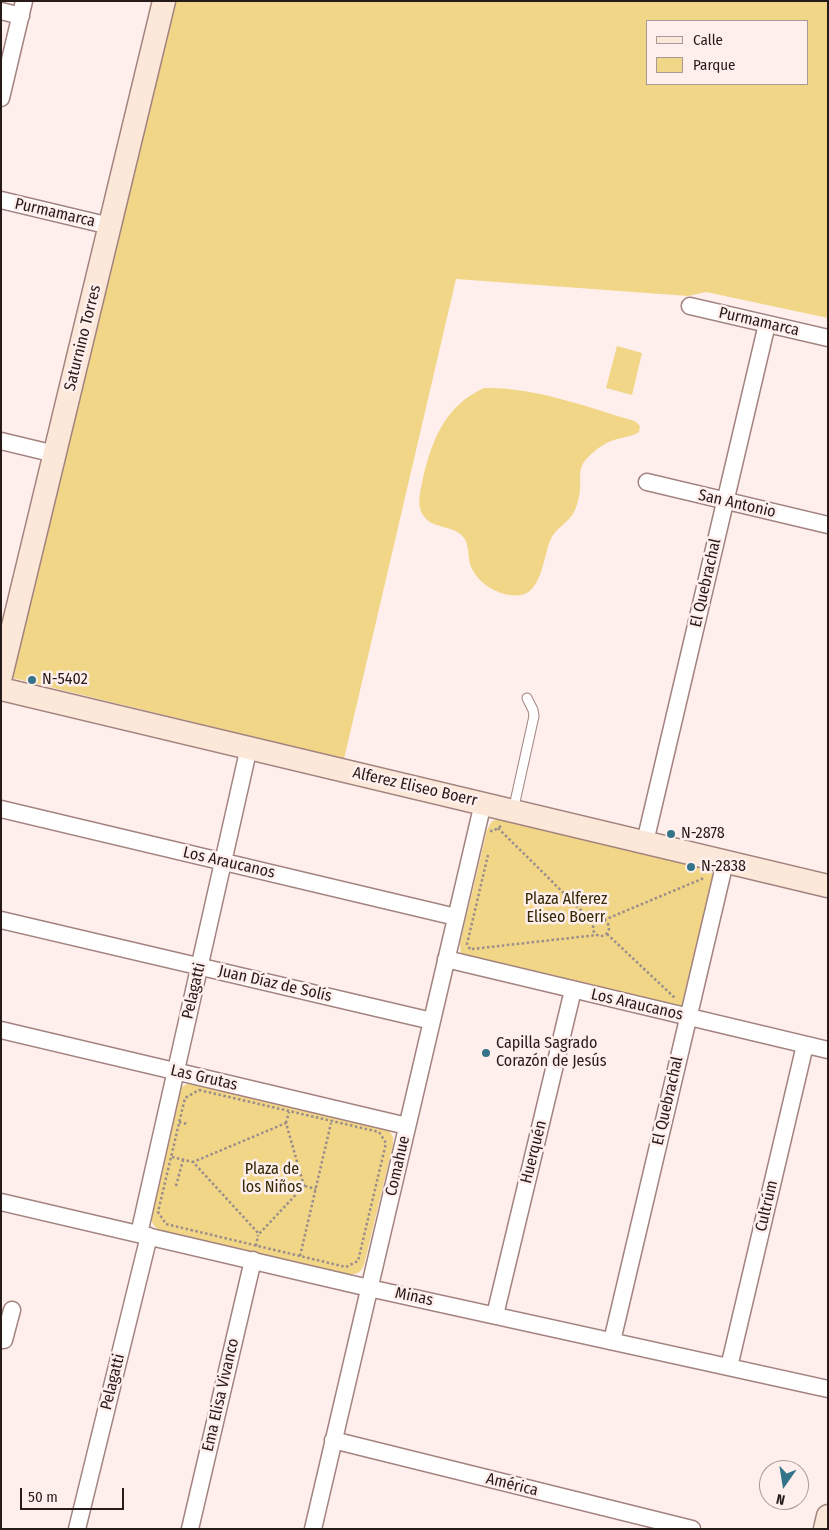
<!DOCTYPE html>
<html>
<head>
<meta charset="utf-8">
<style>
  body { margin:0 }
  #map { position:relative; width:829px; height:1530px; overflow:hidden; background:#feefed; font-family:"Fira Sans Condensed",sans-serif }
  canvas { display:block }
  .frame { position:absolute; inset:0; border:2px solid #271b19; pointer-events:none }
  .legend { position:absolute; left:646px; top:20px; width:162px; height:65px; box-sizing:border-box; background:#feefed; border:1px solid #a89a98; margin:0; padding:6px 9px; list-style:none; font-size:15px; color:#271b19 }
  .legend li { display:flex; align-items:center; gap:10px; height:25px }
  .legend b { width:25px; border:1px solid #a89a98 }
  .north { position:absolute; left:759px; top:1460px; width:50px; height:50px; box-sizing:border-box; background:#feefed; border:1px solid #a89a98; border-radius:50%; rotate:193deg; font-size:14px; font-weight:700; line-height:20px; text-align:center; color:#271b19 }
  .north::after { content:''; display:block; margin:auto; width:18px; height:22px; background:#347488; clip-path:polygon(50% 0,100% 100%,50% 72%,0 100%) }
  .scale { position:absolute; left:20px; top:1488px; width:104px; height:22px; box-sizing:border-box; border:2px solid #271b19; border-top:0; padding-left:6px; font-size:15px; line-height:18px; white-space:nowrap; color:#271b19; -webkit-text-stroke:4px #feefed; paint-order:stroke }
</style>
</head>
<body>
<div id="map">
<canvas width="829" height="1530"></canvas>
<div class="frame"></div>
<ul class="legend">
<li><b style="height:6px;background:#fce8d9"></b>Calle</li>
<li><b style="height:14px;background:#f1d688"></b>Parque</li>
</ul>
<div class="north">N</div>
<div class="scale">50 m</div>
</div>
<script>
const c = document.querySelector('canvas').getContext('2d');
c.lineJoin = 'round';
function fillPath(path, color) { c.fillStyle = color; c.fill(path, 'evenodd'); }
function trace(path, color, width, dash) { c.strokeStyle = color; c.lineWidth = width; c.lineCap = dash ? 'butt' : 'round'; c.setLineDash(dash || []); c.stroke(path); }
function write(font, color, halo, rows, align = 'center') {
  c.font = font + ' "Fira Sans Condensed",sans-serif'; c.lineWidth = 5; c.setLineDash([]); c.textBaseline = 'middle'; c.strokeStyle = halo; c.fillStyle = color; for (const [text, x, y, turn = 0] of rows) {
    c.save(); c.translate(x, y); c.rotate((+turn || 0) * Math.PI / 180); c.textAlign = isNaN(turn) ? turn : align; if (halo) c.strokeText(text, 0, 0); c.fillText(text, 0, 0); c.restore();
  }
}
const green = new Path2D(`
  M175 1H828V318L706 292 688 296 456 279 344 759 13 678ZM648 21H808V84H648Z
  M617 346 642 353 632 395 606 388Z
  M484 388C536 387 586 407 635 421L640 426 639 432C631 437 623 437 614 440 603 443 591 453 584 462 578 470 581 479 580 488 580 494 578 503 575 510 570 523 555 527 550 541 544 556 541 592 521 595 500 598 476 583 470 564 468 556 469 545 464 538 454 524 432 530 423 515 416 504 421 489 423 478 432 439 446 405 484 388Z
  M500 819 706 868 712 873 714 877 683 1004 678 1007 461 955 460 943 487 830 492 821Z
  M189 1083 389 1130 393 1137V1145L364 1265C361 1273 356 1275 348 1274L162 1231C152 1227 150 1220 152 1210L179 1094 182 1087Z`);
const path = new Path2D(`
  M498 828 594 923
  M490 831H493L501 826
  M593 928a8 8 0 1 1 16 0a8 8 0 1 1-16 0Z
  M604 920 704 878
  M607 934 675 998
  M470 949 467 944 488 855
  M472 949 597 935
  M199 1090 379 1132 386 1143 358 1261 346 1267 166 1224 158 1212 185 1098Z
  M179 1122 187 1124
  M286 1123 289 1112
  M172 1157 193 1162 259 1234 304 1186 286 1123 193 1162
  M176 1186 183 1160
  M305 1186 316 1189
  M256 1246 258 1235
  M300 1256 331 1123`);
const lane = new Path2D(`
  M513 811 534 716 533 710 527 698`);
const street = new Path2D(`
  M1 11 21 16
  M1 98 24 1
  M1 200 110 226
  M690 306 828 338
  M1 441 55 454
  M647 482 828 525
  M1 809 456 917
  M645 842 767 324
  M1 920 432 1021
  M446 959 828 1050
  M1 1030 407 1126
  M1 1202 369 1288 828 1389
  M139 1234 249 747
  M495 1315 573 990
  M1 1340H4L12 1310
  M612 1341 725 862
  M729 1367 805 1045
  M333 1440 692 1529
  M77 1529 149 1236
  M190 1529 253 1260
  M313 1529 483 803`);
const secondary = new Path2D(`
  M1 676 164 1
  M1 689 828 886
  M825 1529 828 1516`);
const markers = [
  [32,680,5,"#347488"],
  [671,834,5,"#347488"],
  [691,867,5,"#347488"],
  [486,1053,5,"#347488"]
];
const streetNames = [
  ["Purmamarca",55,213,13],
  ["Purmamarca",759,322,13],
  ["Saturnino Torres",83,338,-76],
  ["San Antonio",737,504,13],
  ["El Quebrachal",706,583,-77],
  ["Alferez Eliseo Boerr",415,787,13],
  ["Los Araucanos",229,863,13],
  ["Juan Díaz de Solís",275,984,13],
  ["Pelagatti",194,991,-77],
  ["Los Araucanos",637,1005,13],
  ["Las Grutas",204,1078,13],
  ["El Quebrachal",668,1101,-77],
  ["Huerquén",534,1152,-76],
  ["Comahue",398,1166,-77],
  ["Cultrúm",767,1206,-77],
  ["Minas",414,1297,12],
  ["Pelagatti",113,1382,-76],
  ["Ema Elisa Vivanco",221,1395,-77],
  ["América",512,1485,14]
];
const poiNames = [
  ["N-5402",42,680],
  ["N-2878",681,834],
  ["N-2838",701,867],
  ["Capilla Sagrado",496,1044],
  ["Corazón de Jesús",496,1062]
];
const parkNames = [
  ["Plaza Alferez",566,900],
  ["Eliseo Boerr",566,918],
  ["Plaza de",272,1170],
  ["los Niños",272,1188]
];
fillPath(green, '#f1d688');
trace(lane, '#a3837f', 11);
trace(street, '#a3837f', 19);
trace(secondary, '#a3837f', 25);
trace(path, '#9a8d8b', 2.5, [2.5, 2.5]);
trace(lane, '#fff', 9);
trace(street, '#fff', 16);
trace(secondary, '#fce8d9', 22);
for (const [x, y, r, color] of markers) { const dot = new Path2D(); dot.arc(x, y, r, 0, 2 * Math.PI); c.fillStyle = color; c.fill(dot); trace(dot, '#feefed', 2); }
write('16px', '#271b19', '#feefed', streetNames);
write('16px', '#271b19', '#feefed', poiNames, 'left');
write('16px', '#332803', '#feefed', parkNames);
</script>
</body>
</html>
